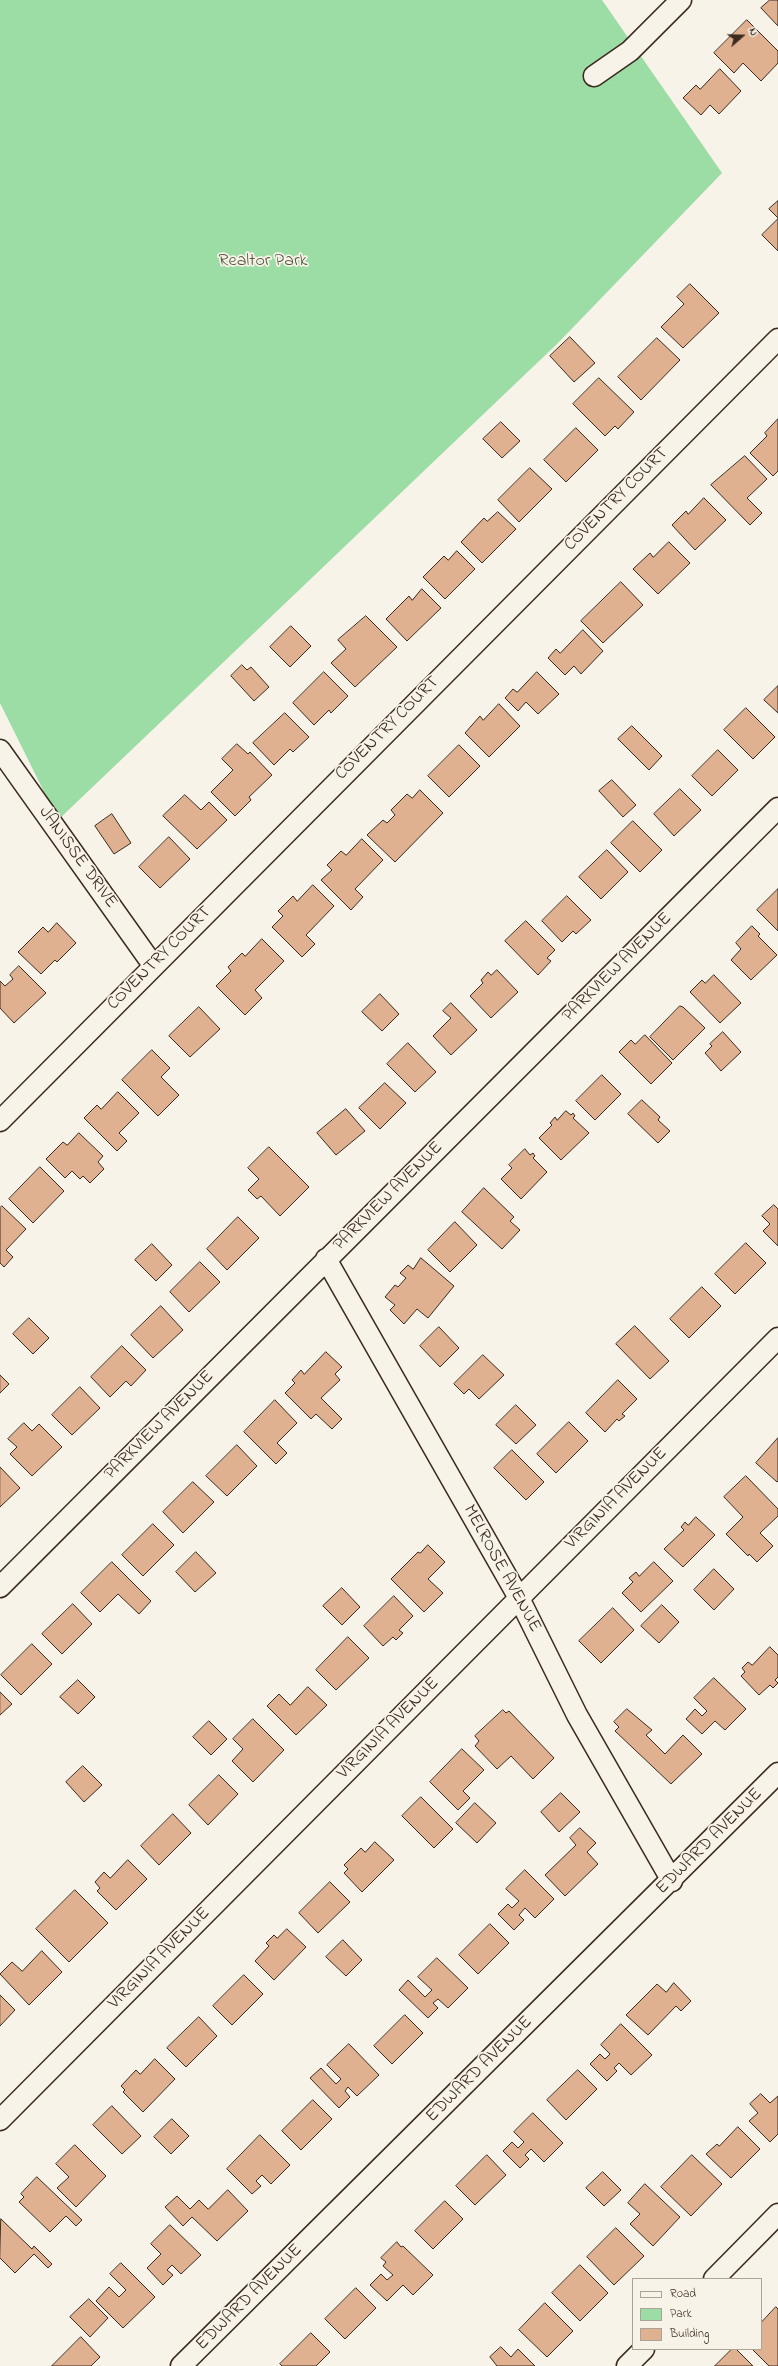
<!DOCTYPE html>
<html>
<head>
<meta charset="utf-8">
<style>
  body { margin:0 }
  #map { position:relative; width:778px; height:2366px; overflow:hidden; background:#f7f3e8; font-family:"Indie Flower",sans-serif }
  canvas { display:block }
  .legend { position:absolute; left:632px; top:2278px; width:130px; height:72px; box-sizing:border-box; background:#f7f3e8; border:1px solid #aca397; margin:0; padding:5px 7px; list-style:none; font-size:12px; color:#3b2a1e }
  .legend li { display:flex; align-items:center; gap:8px; height:20px }
  .legend b { width:20px; border:1px solid #aca397 }
  .north { position:absolute; left:722px; top:16px; width:40px; height:40px; -webkit-text-stroke:3px #f7f3e8; paint-order:stroke; rotate:70deg; font-size:11px; font-weight:700; line-height:16px; text-align:center; color:#3b2a1e }
  .north::after { content:''; display:block; margin:auto; width:14px; height:18px; background:#3b2a1e; clip-path:polygon(50% 0,100% 100%,50% 72%,0 100%) }
</style>
</head>
<body>
<div id="map">
<canvas width="778" height="2366"></canvas>
<ul class="legend">
<li><b style="height:5px;background:#f7f3e8"></b>Road</li>
<li><b style="height:11px;background:#9cdca5"></b>Park</li>
<li><b style="height:11px;background:#e0b191"></b>Building</li>
</ul>
<div class="north">N</div>
</div>
<script>
const c = document.querySelector('canvas').getContext('2d');
c.lineJoin = 'round';
function fillPath(path, color) { c.fillStyle = color; c.fill(path, 'evenodd'); }
function trace(path, color, width, dash) { c.strokeStyle = color; c.lineWidth = width; c.lineCap = dash ? 'butt' : 'round'; c.setLineDash(dash || []); c.stroke(path); }
function write(font, color, halo, rows, align = 'center') {
  c.font = font + ' "Indie Flower",sans-serif'; c.lineWidth = 3.5; c.setLineDash([]); c.textBaseline = 'middle'; c.strokeStyle = halo; c.fillStyle = color; for (const [text, x, y, turn = 0] of rows) {
    c.save(); c.translate(x, y); c.rotate((+turn || 0) * Math.PI / 180); c.textAlign = isNaN(turn) ? turn : align; if (halo) c.strokeText(text, 0, 0); c.fillText(text, 0, 0); c.restore();
  }
}
const green = new Path2D(`
  M0 0H602L722 173 558 343 58 820 0 703Z`);
const building = new Path2D(`
  M770 0H778V26L761 8Z
  M747 20 778 51V63L761 81 743 63 734 73 714 53Z
  M720 69 741 91 719 114 710 105 701 115 683 98 696 85 700 89Z
  M778 201V218L769 209Z
  M778 219V251L762 235Z
  M690 284 719 313 683 348 661 327 684 304 677 297Z
  M570 337 595 363 574 382 550 356Z
  M657 338 680 360 641 400 618 377Z
  M599 378 634 412 618 429 615 426 605 436 573 404Z
  M778 419V471L773 476 750 453 767 436 765 433Z
  M501 422 520 441 502 458 483 439Z
  M576 428 598 450 566 482 544 460Z
  M745 456 767 479 747 498 762 513 750 525 711 485Z
  M530 468 552 489 519 522 498 500Z
  M704 498 726 520 695 550 672 525 686 511 688 514Z
  M498 512 516 529 482 563 461 542 484 518 487 521Z
  M669 542 690 563 658 594 633 569 650 553 653 557Z
  M457 551 475 569 445 599 423 577 444 556 448 560Z
  M621 582 643 605 603 643 581 621Z
  M422 589 441 608 407 641 386 619 409 596 412 600Z
  M366 616 397 647 355 687 331 663 346 649 338 640Z
  M291 626 311 646 290 667 270 647Z
  M583 630 603 651 581 674 574 666 565 675 548 658 556 649 560 653Z
  M242 665 247 670 251 667 269 687 254 701 231 676Z
  M324 672 348 696 331 713 329 710 314 725 293 703Z
  M537 672 559 694 538 714 526 702 518 711 505 698 513 689 517 692Z
  M778 686V713L764 700Z
  M499 704 520 726 489 757 465 733 480 716 483 720Z
  M746 708 775 737 753 759 724 730Z
  M285 713 309 737 293 752 290 749 274 765 253 743Z
  M632 726 662 756 649 770 618 739Z
  M237 744 248 754 250 752 272 775 249 797 251 800 235 816 211 792 233 770 222 759Z
  M459 745 480 766 449 797 428 776Z
  M718 750 738 770 712 796 692 776Z
  M612 780 636 805 623 817 599 791Z
  M680 789 701 810 674 836 654 814Z
  M420 790 443 813 395 862 367 835 383 820 387 823 395 815 391 810 407 794 412 798Z
  M185 795 201 810 209 802 227 820 197 849 163 816Z
  M112 814 131 843 114 854 95 826Z
  M633 821 662 850 640 872 611 843Z
  M169 837 190 859 160 888 139 867Z
  M362 839 383 860 355 889 363 897 351 910 321 880 332 870 327 865 341 851 346 855Z
  M607 850 628 872 601 899 579 877Z
  M313 885 334 906 306 935 315 944 302 957 272 927 283 916 278 911 293 896 297 901Z
  M778 889V931L757 910Z
  M567 896 591 920 576 934 573 931 562 942 542 921Z
  M526 921 555 950 547 958 551 961 538 975 505 941Z
  M57 923 76 943 57 962 55 960 41 974 18 952 43 927 48 932Z
  M752 926 760 934 758 936 777 955 751 980 731 960 741 949 736 943Z
  M262 939 284 961 255 990 262 998 245 1015 216 986 231 971 228 967 242 953 245 956Z
  M19 966 46 993 14 1023 0 1008V981L5 986 13 979 10 975Z
  M497 970 518 992 491 1018 470 996 483 983 481 980 488 972 491 975Z
  M714 975 741 1003 720 1023 690 992 702 980 705 983Z
  M380 994 399 1014 382 1031 362 1012Z
  M451 1003 477 1030 451 1055 433 1036 451 1018 443 1011Z
  M680 1006 683 1007 705 1028 673 1060 650 1037Z
  M199 1007 220 1029 190 1057 169 1036Z
  M723 1032 741 1052 721 1071 705 1053 712 1046 710 1044Z
  M645 1035 672 1063 651 1084 619 1052 631 1040 635 1044Z
  M408 1043 436 1072 415 1092 387 1064Z
  M152 1050 170 1068 161 1077 179 1095 158 1116 122 1080Z
  M602 1075 621 1094 595 1120 576 1101Z
  M385 1083 406 1103 380 1129 359 1108Z
  M118 1092 139 1113 119 1133 127 1141 117 1151 84 1118 97 1105 101 1109Z
  M642 1100 660 1117 658 1120 670 1131 658 1143 628 1114Z
  M346 1109 365 1131 336 1155 317 1133Z
  M566 1111 571 1115 573 1113 575 1116 573 1118 589 1133 561 1160 539 1138 552 1125 550 1123 555 1117 557 1120Z
  M79 1133 103 1156 98 1162 104 1169 90 1183 83 1176 80 1179 72 1171 65 1178 46 1159 63 1142 67 1145Z
  M269 1147 309 1187 280 1216 261 1196 257 1199 248 1190 259 1179 248 1168Z
  M525 1149 530 1155 533 1153 535 1156 533 1158 547 1172 521 1199 501 1179 512 1168 509 1165Z
  M40 1167 64 1191 33 1223 9 1199Z
  M484 1188 514 1217 510 1221 520 1230 502 1249 462 1212Z
  M774 1205 778 1209V1246L763 1231 770 1224 762 1216Z
  M2 1206 26 1229 6 1250 13 1257 4 1267 0 1263V1208Z
  M238 1217 259 1238 227 1270 207 1249Z
  M455 1222 477 1245 450 1272 428 1250Z
  M746 1243 766 1263 735 1294 715 1274Z
  M152 1244 172 1265 156 1281 135 1260Z
  M421 1258 454 1286 428 1318 417 1309 404 1324 390 1310 395 1305 385 1297 395 1285 398 1287 406 1278 400 1273 408 1265 413 1269Z
  M200 1262 220 1282 189 1312 170 1292Z
  M702 1287 721 1306 689 1338 670 1319Z
  M161 1306 183 1330 153 1358 131 1335Z
  M29 1318 49 1338 33 1354 13 1334Z
  M635 1326 669 1361 650 1379 616 1344Z
  M439 1327 459 1348 440 1367 420 1346Z
  M122 1346 146 1370 131 1386 126 1381 110 1397 91 1377Z
  M326 1352 342 1367 335 1374 340 1380 321 1398 342 1419 332 1429 316 1414 311 1419 285 1393 295 1383 292 1380 301 1370 304 1374Z
  M483 1355 504 1375 479 1399 469 1389 464 1394 454 1384Z
  M0 1375 9 1384 0 1393Z
  M618 1380 637 1399 622 1414 625 1416 619 1421 617 1419 605 1432 586 1413Z
  M80 1387 100 1408 72 1435 52 1415Z
  M275 1400 297 1423 277 1443 287 1453 276 1464 244 1432Z
  M516 1405 536 1425 516 1444 496 1425Z
  M569 1422 588 1441 556 1473 537 1454Z
  M24 1423 32 1431 39 1424 62 1447 32 1476 10 1454 17 1447 8 1439Z
  M778 1438V1481L777 1482 756 1463Z
  M237 1445 257 1466 227 1496 206 1476Z
  M512 1450 544 1482 526 1500 494 1468Z
  M0 1467 20 1488 0 1507Z
  M746 1476 778 1509V1516L760 1533 773 1546 757 1562 749 1554 748 1556 726 1534 743 1517 724 1497Z
  M193 1482 214 1502 183 1533 163 1512Z
  M696 1517 715 1535 683 1567 664 1549 684 1530 681 1527 685 1522 688 1525Z
  M153 1524 174 1545 143 1576 122 1555Z
  M428 1545 445 1562 428 1579 443 1593 424 1612 391 1579 418 1552 420 1553Z
  M196 1552 216 1573 195 1592 176 1572Z
  M112 1562 151 1601 139 1614 118 1594 100 1612 81 1593Z
  M654 1562 673 1581 641 1612 622 1593 633 1582 629 1578 636 1572 639 1576Z
  M714 1569 734 1589 714 1610 694 1590Z
  M342 1588 360 1607 342 1625 323 1606Z
  M394 1596 413 1616 399 1630 403 1633 396 1640 393 1637 383 1646 364 1626Z
  M73 1604 92 1624 62 1654 42 1634Z
  M662 1605 679 1622 659 1643 641 1626Z
  M613 1608 634 1630 601 1663 579 1641Z
  M348 1637 369 1658 336 1690 316 1670Z
  M32 1644 52 1664 21 1695 1 1675Z
  M770 1647 778 1655V1677L775 1680 778 1683 773 1688 770 1685 759 1695 741 1676 745 1672 742 1668 748 1662 752 1665Z
  M714 1678 746 1709 725 1730 715 1721 702 1734 686 1719 695 1709 702 1716 707 1711 694 1698Z
  M78 1680 95 1697 78 1714 60 1697Z
  M308 1687 327 1705 296 1735 267 1706 279 1694 290 1705Z
  M0 1692 12 1704 0 1715Z
  M627 1709 652 1730 646 1735 665 1754 683 1735 702 1754 671 1784 615 1731 619 1727 614 1722Z
  M503 1710 506 1713 509 1711 554 1758 533 1779 511 1756 497 1769 475 1746 479 1741 475 1736Z
  M253 1719 284 1750 253 1782 232 1761 243 1749 233 1739Z
  M209 1721 227 1739 211 1755 193 1737Z
  M462 1749 484 1770 463 1791 470 1798 458 1810 430 1782Z
  M83 1766 102 1785 84 1802 66 1782Z
  M219 1775 238 1794 208 1825 189 1805Z
  M561 1793 580 1812 559 1832 541 1812Z
  M421 1797 453 1829 434 1848 402 1816Z
  M475 1803 496 1823 477 1843 456 1823Z
  M173 1814 191 1833 159 1865 141 1846Z
  M580 1828 596 1843 587 1852 598 1864 565 1896 545 1875 576 1845 570 1838Z
  M375 1842 394 1860 362 1892 344 1873 348 1869 344 1865 361 1848 365 1852Z
  M128 1860 147 1879 116 1910 97 1891 100 1888 95 1882 104 1872 110 1878Z
  M525 1870 554 1899 535 1918 525 1908 519 1915 524 1920 514 1930 498 1914 508 1904 512 1908 519 1901 506 1889Z
  M330 1882 350 1902 318 1933 299 1913Z
  M75 1890 108 1923 69 1962 36 1929Z
  M490 1924 509 1943 478 1974 459 1955Z
  M287 1929 306 1947 274 1980 255 1961 269 1946 266 1943 274 1935 277 1938Z
  M343 1940 362 1960 346 1976 326 1957Z
  M42 1951 62 1972 29 2005 0 1974 12 1962 22 1971Z
  M437 1958 468 1988 448 2008 438 1999 433 2003 438 2008 428 2018 399 1990 408 1980 425 1997 432 1990 418 1977Z
  M244 1975 263 1994 232 2025 213 2006Z
  M674 1983 691 2001 681 2011 676 2006 648 2035 626 2015 657 1984 666 1992Z
  M0 1995 15 2010 0 2026Z
  M405 2015 423 2033 392 2064 374 2046Z
  M199 2017 217 2036 186 2067 167 2048Z
  M621 2024 652 2055 631 2075 619 2063 614 2068 617 2071 607 2081 590 2064 600 2054 605 2059 610 2054 601 2045Z
  M349 2044 379 2075 357 2096 348 2087 345 2091 350 2097 339 2108 310 2078 321 2068 336 2084 341 2079 327 2065Z
  M155 2059 175 2079 143 2112 123 2092 125 2090 121 2086 136 2070 140 2074Z
  M578 2070 597 2089 566 2120 547 2100Z
  M761 2094 770 2103 778 2096V2134L770 2142 749 2121 758 2113 750 2104Z
  M313 2100 332 2119 301 2150 282 2131Z
  M112 2106 141 2136 122 2154 93 2125Z
  M533 2113 563 2143 544 2162 531 2149 525 2155 529 2159 520 2168 503 2151 512 2142 518 2148 524 2142 514 2132Z
  M172 2119 189 2136 171 2154 154 2137Z
  M738 2127 760 2149 731 2178 706 2154 717 2144 719 2146Z
  M260 2135 290 2165 271 2184 262 2175 256 2181 261 2186 252 2194 227 2169Z
  M75 2145 106 2176 76 2207 57 2188 69 2177 56 2164Z
  M487 2155 506 2175 475 2205 456 2186Z
  M692 2155 722 2184 691 2216 661 2187Z
  M603 2172 621 2190 604 2206 586 2188Z
  M37 2177 82 2220 76 2226 66 2216 50 2232 19 2202 24 2197 21 2194Z
  M645 2184 680 2217 653 2246 630 2224 640 2214 628 2203Z
  M228 2190 248 2211 217 2241 192 2217 183 2226 165 2207 177 2196 190 2209 199 2200 208 2209Z
  M445 2201 463 2219 433 2249 415 2231Z
  M1 2219 32 2249 34 2246 52 2264 48 2268 34 2254 15 2273 0 2258Z
  M170 2225 201 2255 181 2274 172 2265 167 2270 173 2275 163 2285 147 2268 161 2254 151 2244Z
  M616 2228 644 2256 614 2285 587 2257Z
  M397 2242 401 2247 403 2246 433 2275 413 2295 403 2285 387 2301 370 2285 381 2274 387 2280 393 2275 383 2266 386 2262 381 2258Z
  M121 2263 155 2297 123 2328 96 2301 109 2287 119 2297 126 2290 110 2274Z
  M580 2265 608 2293 580 2321 552 2293Z
  M356 2288 376 2308 345 2339 325 2319Z
  M89 2299 108 2318 90 2337 70 2317Z
  M545 2303 573 2331 547 2357 519 2330Z
  M776 2307 778 2309V2366H769L752 2349H761V2323Z
  M311 2333 330 2352 316 2366H282L280 2364Z
  M81 2337 100 2357 91 2366H52Z
  M501 2347 511 2357 518 2349 535 2366H497L490 2357Z
  M732 2349H736L753 2366H715Z`);
const minor = new Path2D(`
  M594 76 630 51 681 0
  M0 750 153 965
  M0 1121 778 339
  M326 1259 519 1598 577 1715 672 1881
  M0 1587 778 808
  M0 2120 778 1338
  M714 2279 778 2214
  M181 2366 778 1773
  M627 2366 644 2349`);
const parkNames = [
  ["Realtor Park",263,262]
];
const streetNames = [
  ["COVENTRY COURT",617,500,-45],
  ["COVENTRY COURT",388,729,-45],
  ["JANISSE DRIVE",77,858,54],
  ["COVENTRY COURT",160,959,-45],
  ["PARKVIEW AVENUE",618,968,-45],
  ["PARKVIEW AVENUE",389,1197,-45],
  ["PARKVIEW AVENUE",160,1426,-45],
  ["VIRGINIA AVENUE",617,1499,-45],
  ["MELROSE AVENUE",501,1569,61],
  ["VIRGINIA AVENUE",389,1729,-45],
  ["EDWARD AVENUE",710,1842,-45],
  ["VIRGINIA AVENUE",160,1959,-45],
  ["EDWARD AVENUE",480,2070,-45],
  ["EDWARD AVENUE",250,2298,-45]
];
fillPath(green, '#9cdca5');
fillPath(building, '#e0b191');
trace(building, '#3b2a1e', 1);
trace(minor, '#3b2a1e', 23);
trace(minor, '#f7f3e8', 20);
write('18px', '#535640', '#f7f3e8', parkNames);
write('18px', '#3b2a1e', '#f7f3e8', streetNames);
</script>
</body>
</html>
